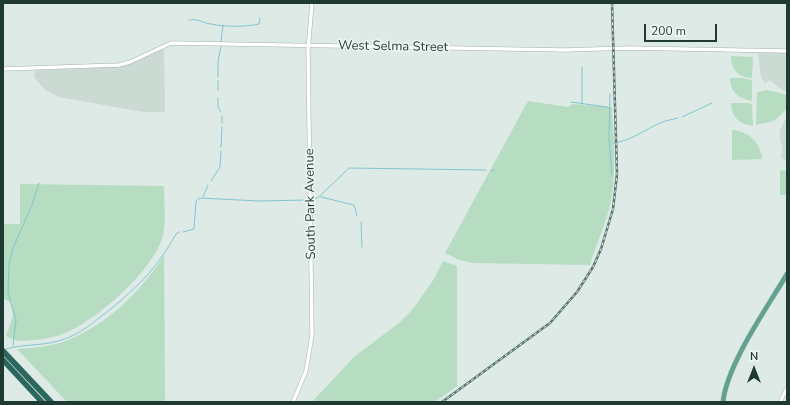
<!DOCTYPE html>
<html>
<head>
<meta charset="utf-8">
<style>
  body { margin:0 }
  #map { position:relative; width:790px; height:405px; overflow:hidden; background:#deeae5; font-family:"Nunito Sans",sans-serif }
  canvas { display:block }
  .frame { position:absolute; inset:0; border:4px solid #1f3a33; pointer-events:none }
  .north { position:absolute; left:734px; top:349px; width:40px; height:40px; -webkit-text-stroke:3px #eef7f3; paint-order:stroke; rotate:0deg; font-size:11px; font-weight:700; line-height:16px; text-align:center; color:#1f3a33 }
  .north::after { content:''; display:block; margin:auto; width:14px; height:18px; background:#1f3a33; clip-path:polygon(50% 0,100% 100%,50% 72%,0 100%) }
  .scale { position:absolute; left:644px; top:24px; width:73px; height:18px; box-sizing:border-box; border:2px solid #1f3a33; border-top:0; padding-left:5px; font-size:12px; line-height:14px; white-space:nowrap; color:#1f3a33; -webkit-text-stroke:3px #eef7f3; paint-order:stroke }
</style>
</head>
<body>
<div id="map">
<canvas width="790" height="405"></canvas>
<div class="frame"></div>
<div class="north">N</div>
<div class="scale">200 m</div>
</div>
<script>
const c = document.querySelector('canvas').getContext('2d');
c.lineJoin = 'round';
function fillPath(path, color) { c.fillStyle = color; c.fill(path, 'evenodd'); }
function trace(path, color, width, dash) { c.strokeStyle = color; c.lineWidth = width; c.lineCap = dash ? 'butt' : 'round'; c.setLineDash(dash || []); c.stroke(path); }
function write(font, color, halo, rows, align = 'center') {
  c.font = font + ' "Nunito Sans",sans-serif'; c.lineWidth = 3; c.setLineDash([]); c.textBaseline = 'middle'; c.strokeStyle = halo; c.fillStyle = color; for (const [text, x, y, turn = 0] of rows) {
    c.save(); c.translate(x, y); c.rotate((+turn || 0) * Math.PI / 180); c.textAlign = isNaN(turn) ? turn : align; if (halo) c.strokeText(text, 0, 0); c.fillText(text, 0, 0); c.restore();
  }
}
const built = new Path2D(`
  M162 48 164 50 165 111 163 112H143L59 97 45 90 34 77 35 70 125 66Z
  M758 53H787V92L778 87 770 80 765 83 761 77Z
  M787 116V162L781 158 782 147 780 140V130Z`);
const green = new Path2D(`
  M731 56 753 57 752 78C739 78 731 70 731 56Z
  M730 78H742L752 80V101C739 99 730 92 730 78Z
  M767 90 787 95V109L774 121 756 125 757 92Z
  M528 101 568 107 573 104 612 107C613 137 617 170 611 200 607 223 596 243 590 265L472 263 457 259 445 253Z
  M731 103H750L752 105 753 126C739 124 731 117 731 103Z
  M732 130C749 131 761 143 762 159L732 160Z
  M780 170 787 171V195H780Z
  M20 184 164 186C164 200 166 222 163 235 155 270 90 327 57 336 49 338 40 340 33 340 22 341 16 342 6 336L13 316 11 303 3 298V224H20Z
  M164 255 165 402H67L17 349C31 348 46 347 60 343 102 329 141 293 164 255Z
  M443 261 457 266V386L435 402H312L354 357 399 323 413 309 434 279Z`);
const stream = new Path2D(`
  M189 20C197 18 203 23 211 24 225 27 244 27 259 24L260 18
  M221 42 223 25
  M582 67V104
  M218 77V61L221 46
  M218 90V81
  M610 94 609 138 612 175
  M218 98V107L221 112
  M571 102 607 107 609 109
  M682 117 712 103
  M222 123V116
  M613 143C631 141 644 130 660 123 666 120 672 120 678 118
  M221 147 222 127
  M491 171 494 170
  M211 181 220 167 221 151
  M203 197 208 185
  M321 197 354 205 357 216
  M313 200 319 197 349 168 486 170
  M361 222 362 247
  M183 232 194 229 196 201 200 198 259 201 308 200
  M13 346 16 320 8 293 9 264 13 248 32 205 39 183
  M6 349C23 344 41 346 58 341 75 337 89 326 103 315 135 290 156 270 176 234L179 232`);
const minor = new Path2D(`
  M3 69 119 65 130 62 171 43 565 50 628 48 787 51
  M293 402 306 371 312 335 308 51 312 3
  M780 402 787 388`);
const major = new Path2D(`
  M723 402C727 364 767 308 787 274`);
const highway = new Path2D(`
  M3 351 51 402
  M3 360 42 402`);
const rail = new Path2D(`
  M442 402 550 323 577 292 593 267 601 249 613 209 617 174 612 3`);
const streetNames = [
  ["West Selma Street",393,47,1],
  ["South Park Avenue",311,204,-91]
];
fillPath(built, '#ccdad4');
fillPath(green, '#b6dcc1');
trace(stream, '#83c4d2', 1);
trace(minor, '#a1b2ac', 4.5);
trace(major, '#bcc4c2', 5.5);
trace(highway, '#bcc4c2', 6);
trace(minor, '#fff', 3.5);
trace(major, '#61a192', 4.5);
trace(highway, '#2a675c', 5.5);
trace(rail, '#59766f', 2.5);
trace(rail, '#eef7f3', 1, [3]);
write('13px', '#1f3a33', '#eef7f3', streetNames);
</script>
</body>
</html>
